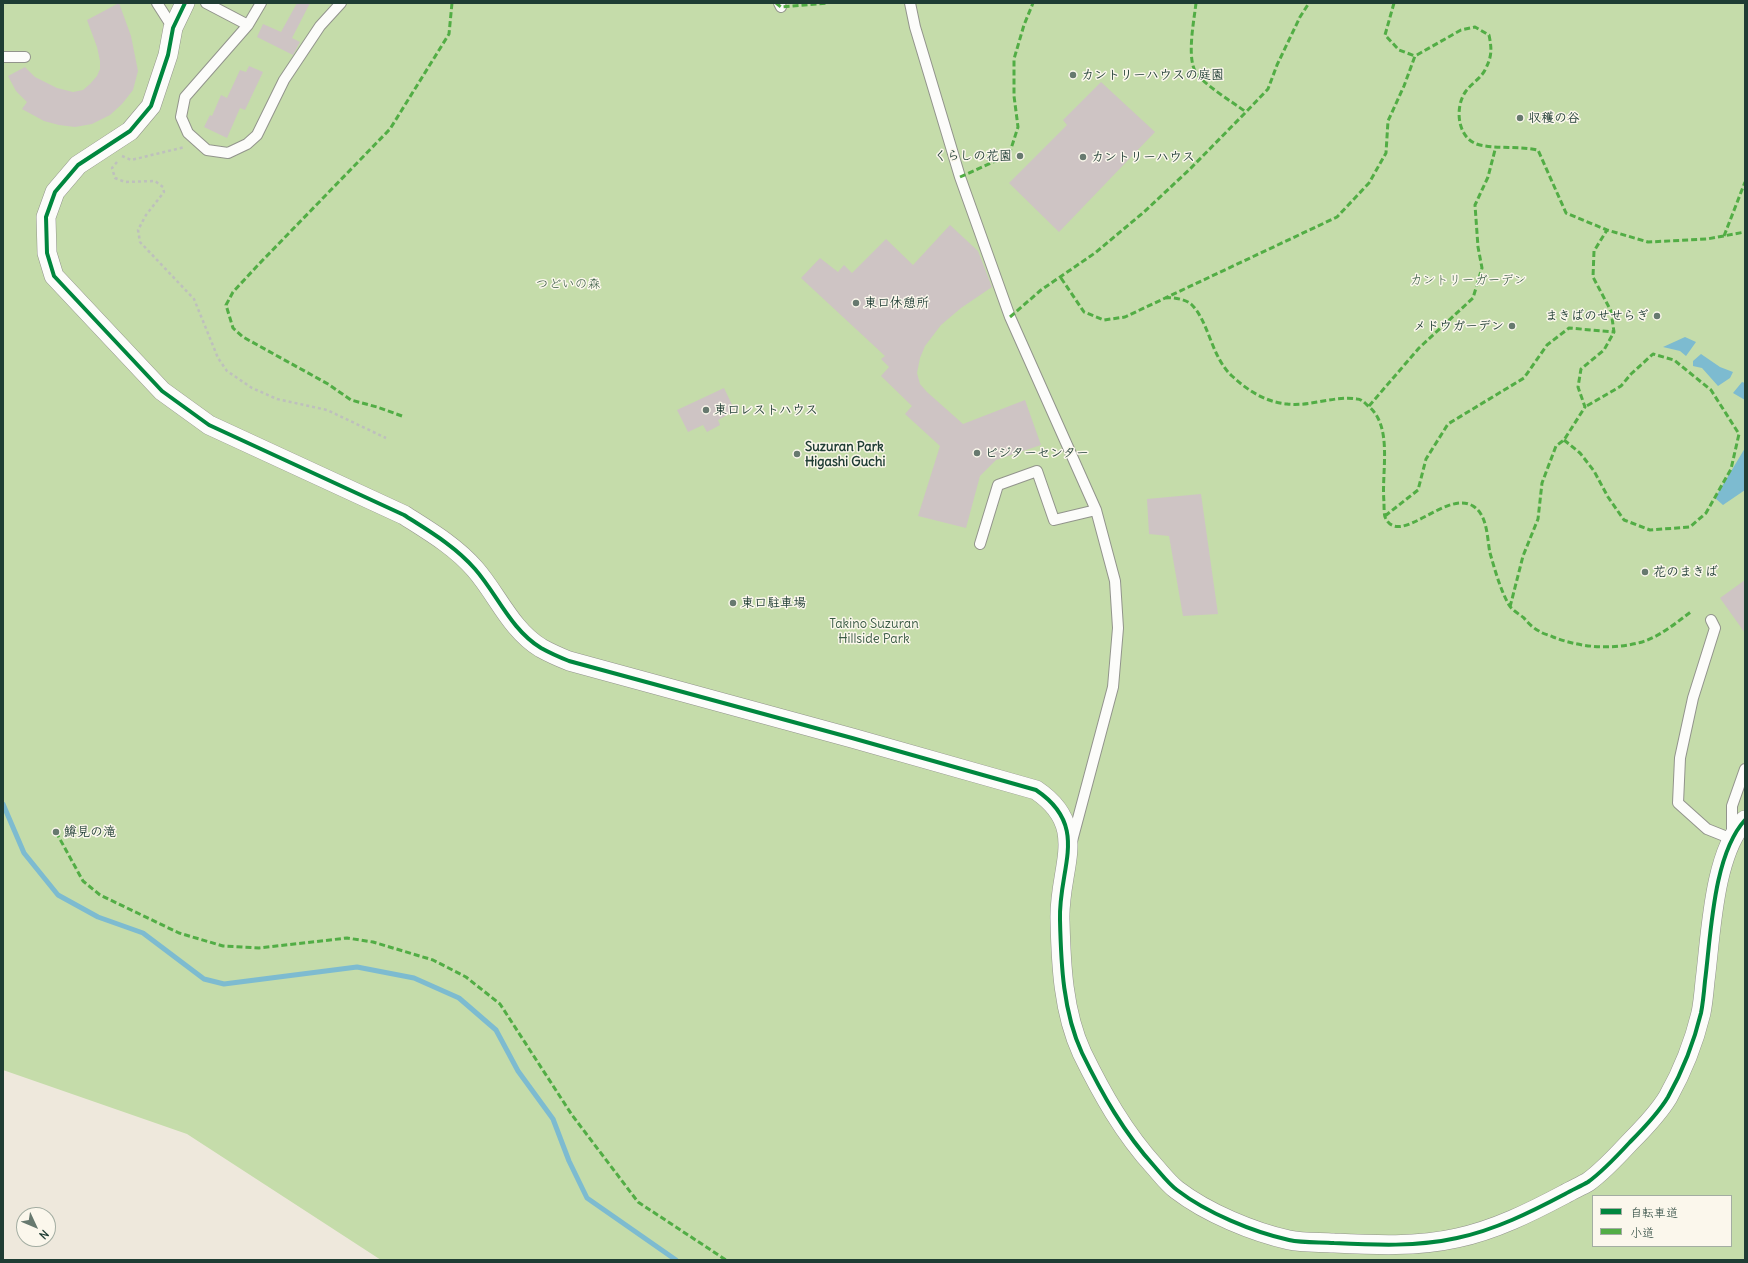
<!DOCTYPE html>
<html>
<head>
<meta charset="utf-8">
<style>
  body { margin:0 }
  #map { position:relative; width:1748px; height:1263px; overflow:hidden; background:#eee8dc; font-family:Delius,"Klee One",sans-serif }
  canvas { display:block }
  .frame { position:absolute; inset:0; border:4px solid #1f3d34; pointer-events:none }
  .legend { position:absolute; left:1592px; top:1195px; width:140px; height:52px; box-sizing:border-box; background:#fbf7ec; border:1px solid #a3ada2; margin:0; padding:5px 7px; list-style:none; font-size:12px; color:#1f3d34 }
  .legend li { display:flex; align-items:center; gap:8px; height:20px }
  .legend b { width:20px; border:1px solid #a3ada2 }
  .north { position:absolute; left:16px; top:1207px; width:40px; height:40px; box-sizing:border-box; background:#fbf7ec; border:1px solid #a3ada2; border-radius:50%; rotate:134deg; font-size:11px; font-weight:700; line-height:16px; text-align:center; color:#1f3d34 }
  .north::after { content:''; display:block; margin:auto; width:14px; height:18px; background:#67796f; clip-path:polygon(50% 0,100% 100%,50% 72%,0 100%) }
</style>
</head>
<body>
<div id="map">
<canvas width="1748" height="1263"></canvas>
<div class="frame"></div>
<ul class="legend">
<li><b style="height:5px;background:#00873e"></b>自転車道</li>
<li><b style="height:5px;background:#52ad45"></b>小道</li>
</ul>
<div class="north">N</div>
</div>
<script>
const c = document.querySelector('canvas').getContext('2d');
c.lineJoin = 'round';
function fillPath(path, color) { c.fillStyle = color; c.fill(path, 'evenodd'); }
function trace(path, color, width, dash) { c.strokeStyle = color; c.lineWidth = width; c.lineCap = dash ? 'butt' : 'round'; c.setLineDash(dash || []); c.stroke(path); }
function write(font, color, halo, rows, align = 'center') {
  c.font = font + ' Delius,"Klee One",sans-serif'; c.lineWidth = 3; c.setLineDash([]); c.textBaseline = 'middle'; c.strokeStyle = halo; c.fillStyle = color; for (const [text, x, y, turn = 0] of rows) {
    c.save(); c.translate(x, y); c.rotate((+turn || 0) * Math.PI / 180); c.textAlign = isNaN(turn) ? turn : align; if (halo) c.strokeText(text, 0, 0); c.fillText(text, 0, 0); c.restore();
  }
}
const green = new Path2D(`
  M3 3H1745V1260H381L187 1134 3 1070ZM1593 1196H1731V1246H1593Z`);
const water = new Path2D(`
  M1685 337 1696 342 1686 356 1680 351 1663 347Z
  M1701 354 1720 367 1733 372 1730 378 1718 386 1702 368 1693 366V361Z
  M1742 382 1745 383V400L1733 393Z
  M1745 448V490L1723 505 1715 498Z`);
const stream = new Path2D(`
  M3 804 24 853 58 895 98 917 143 933 204 979 224 984 357 967 414 978 459 998 496 1030 518 1071 553 1119 569 1161 587 1198 676 1260`);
const building = new Path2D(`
  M119 3 131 36 138 71 133 90 122 104 110 115 92 124 75 127 59 125 44 121 22 109 27 102 16 91 8 76 25 67 35 77 57 88 73 92 83 90 90 84 97 76 100 69V61L97 47 87 20Z
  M297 3H310L292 38 300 42 293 55 257 37 263 24 281 32Z
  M249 66 263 72 245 110 240 108 227 138 204 127 210 115 212 116 221 95 227 98 240 70 246 72Z
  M1101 82 1155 132 1059 232 1009 183 1067 125 1063 120Z
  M950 225 978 251 992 287 961 308 941 325 925 346 920 358 917 373 920 384 927 392 963 424 1025 400 1041 445 996 460 980 476 966 528 918 516 940 446 905 414 912 406 881 376 889 367 881 359 885 356 801 278 820 258 838 272 844 265 852 273 886 239 913 265Z
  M724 388 735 411 718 420 720 425 707 432 703 425 688 432 677 410Z
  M1201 494 1218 614 1183 616 1169 536 1149 534 1147 499Z
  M1745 580V633L1720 598Z`);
const path = new Path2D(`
  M122 156 131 160 185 147
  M117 162 112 168 115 178 125 182 155 181 163 187 164 192 146 215 138 230 140 242 194 299 218 358 227 371 252 388 277 399 327 410 386 438`);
const lane = new Path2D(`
  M157 3 173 28
  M206 3 248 25
  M261 3 248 25 185 97 181 117 188 133 207 150 228 153 247 144 257 135 284 80 320 26 341 3
  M779 3 781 7
  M910 3 915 27 960 177 1010 317 1096 510 1115 581 1118 628 1113 687 1072 841
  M3 57H25
  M980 544 998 485 1037 471 1054 520 1096 510
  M1711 620 1715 628 1693 698 1680 758 1678 803 1707 829 1732 839V806L1745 769`);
const street = new Path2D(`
  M185 3 173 28 168 55 151 106 130 131 78 165 55 192 46 217 47 253 54 276 162 391 209 425 404 515C429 531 455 546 475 569 497 594 511 630 541 648 550 653 559 657 569 661L852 738 1036 790C1091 827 1058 868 1060 920 1061 964 1063 1012 1082 1053 1102 1094 1124 1133 1155 1167 1162 1175 1169 1184 1177 1190 1207 1213 1253 1232 1289 1240 1303 1243 1320 1242 1334 1243 1375 1245 1417 1247 1457 1238 1495 1230 1531 1212 1565 1194 1572 1190 1581 1186 1588 1182 1602 1172 1618 1155 1630 1142 1642 1130 1659 1112 1668 1097 1682 1072 1694 1042 1701 1013 1703 1003 1704 992 1705 981 1711 935 1713 855 1745 820`);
const quiet = new Path2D(`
  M776 3 781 7 828 3
  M1196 3C1194 21 1187 55 1195 71 1201 83 1234 103 1246 112
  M1394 3 1385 35 1399 50 1415 56
  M960 177 1009 155 1018 127 1014 96V59L1024 25 1033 3
  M1724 236 1745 182
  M1061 278 1084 312 1104 320 1125 317 1337 217 1369 183 1386 153 1388 121 1404 86 1415 56 1461 30 1475 27 1489 35C1492 50 1492 56 1485 70 1481 78 1471 84 1466 91 1454 107 1457 140 1480 145 1499 149 1519 146 1538 150L1566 213 1607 230 1648 242 1707 239 1745 232
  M1165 298C1172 297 1185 299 1191 304 1209 321 1211 357 1232 376 1247 390 1265 402 1287 404 1310 407 1336 395 1357 399 1361 399 1364 402 1367 405 1394 425 1381 472 1384 502 1384 506 1384 513 1385 517 1399 549 1446 489 1473 506 1488 515 1487 539 1490 553 1495 570 1500 589 1509 605 1512 610 1519 614 1524 618 1528 623 1533 628 1539 631 1543 634 1549 635 1553 637 1582 648 1612 650 1642 642 1661 636 1677 622 1692 611
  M1010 317 1041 290 1095 253 1144 212 1190 169 1246 112 1268 89 1277 65 1300 17 1309 3
  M1369 406 1419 348 1473 298 1482 268 1478 247 1475 205 1488 177 1496 146
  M402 416 377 407 351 400 328 384 243 337 233 328 226 305 233 292 259 264 390 129 449 34 452 3
  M1564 440 1580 453 1594 471 1608 497 1624 520 1650 530 1690 527 1706 513 1731 469 1739 434 1711 390 1674 360 1653 354 1631 374 1621 386 1585 407
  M1385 516 1418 490 1426 459 1448 424 1524 378 1547 345 1569 328 1614 332
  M1510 607 1523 556 1538 519 1542 483 1556 446 1564 440 1585 407 1578 387 1581 369 1604 350 1614 332 1611 311 1593 277 1594 251 1607 230
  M56 832 83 881 100 895 179 933 223 946 259 948 347 938 373 942 433 960 466 977 500 1004 572 1115 638 1202 726 1260`);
const cycleway = new Path2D(`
  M185 3 173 28 168 55 151 106 130 131 78 165 55 192 46 217 47 253 54 276 162 391 209 425 404 515C429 531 455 546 475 569 497 594 511 630 541 648 550 653 559 657 569 661L852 738 1036 790C1091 827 1058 868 1060 920 1061 964 1063 1012 1082 1053 1102 1094 1124 1133 1155 1167 1162 1175 1169 1184 1177 1190 1207 1213 1253 1232 1289 1240 1303 1243 1320 1242 1334 1243 1375 1245 1417 1247 1457 1238 1495 1230 1531 1212 1565 1194 1572 1190 1581 1186 1588 1182 1602 1172 1618 1155 1630 1142 1642 1130 1659 1112 1668 1097 1682 1072 1694 1042 1701 1013 1703 1003 1704 992 1705 981 1711 935 1713 855 1745 820`);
const markers = [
  [1073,75,4,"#67796f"],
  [1520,118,4,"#67796f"],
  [1020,156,4,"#67796f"],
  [1083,157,4,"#67796f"],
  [856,303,4,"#67796f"],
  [1657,316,4,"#67796f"],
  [1512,326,4,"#67796f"],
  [706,410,4,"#67796f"],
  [977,453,4,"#67796f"],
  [797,454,4,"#67796f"],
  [1645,572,4,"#67796f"],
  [733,603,4,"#67796f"],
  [56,832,4,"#67796f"]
];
const poiNames = [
  ["カントリーハウスの庭園",1081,75],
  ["収穫の谷",1528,118],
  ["くらしの花園",1012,156,"right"],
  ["カントリーハウス",1091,157],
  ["東口休憩所",864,303],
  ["まきばのせせらぎ",1649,316,"right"],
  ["メドウガーデン",1504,326,"right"],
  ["東口レストハウス",714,410],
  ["Suzuran Park",805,447],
  ["Higashi Guchi",805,462],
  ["ビジターセンター",985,453],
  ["花のまきば",1653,572],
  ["東口駐車場",741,603],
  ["鱒見の滝",64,832]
];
const parkNames = [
  ["カントリーガーデン",1468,280],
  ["つどいの森",568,284],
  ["Takino Suzuran",874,624],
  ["Hillside Park",874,639]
];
fillPath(green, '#c5dcaa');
fillPath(water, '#7dbbd0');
trace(stream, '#7dbbd0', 5);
fillPath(building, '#cec4c4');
trace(lane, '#92948c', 12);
trace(street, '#92948c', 20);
trace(path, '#bec0bd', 2.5, [3, 3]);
trace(lane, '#fcfcfa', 10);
trace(street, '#fcfcfa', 19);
trace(quiet, '#52ad45', 3, [6, 3]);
trace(cycleway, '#00873e', 4);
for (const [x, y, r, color] of markers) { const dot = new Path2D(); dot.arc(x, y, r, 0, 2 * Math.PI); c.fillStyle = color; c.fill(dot); trace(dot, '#fbf7ec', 1.5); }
write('bold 13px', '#1f3d34', '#fbf7ec', poiNames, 'left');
write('13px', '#395b44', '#fbf7ec', parkNames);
</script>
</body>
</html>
